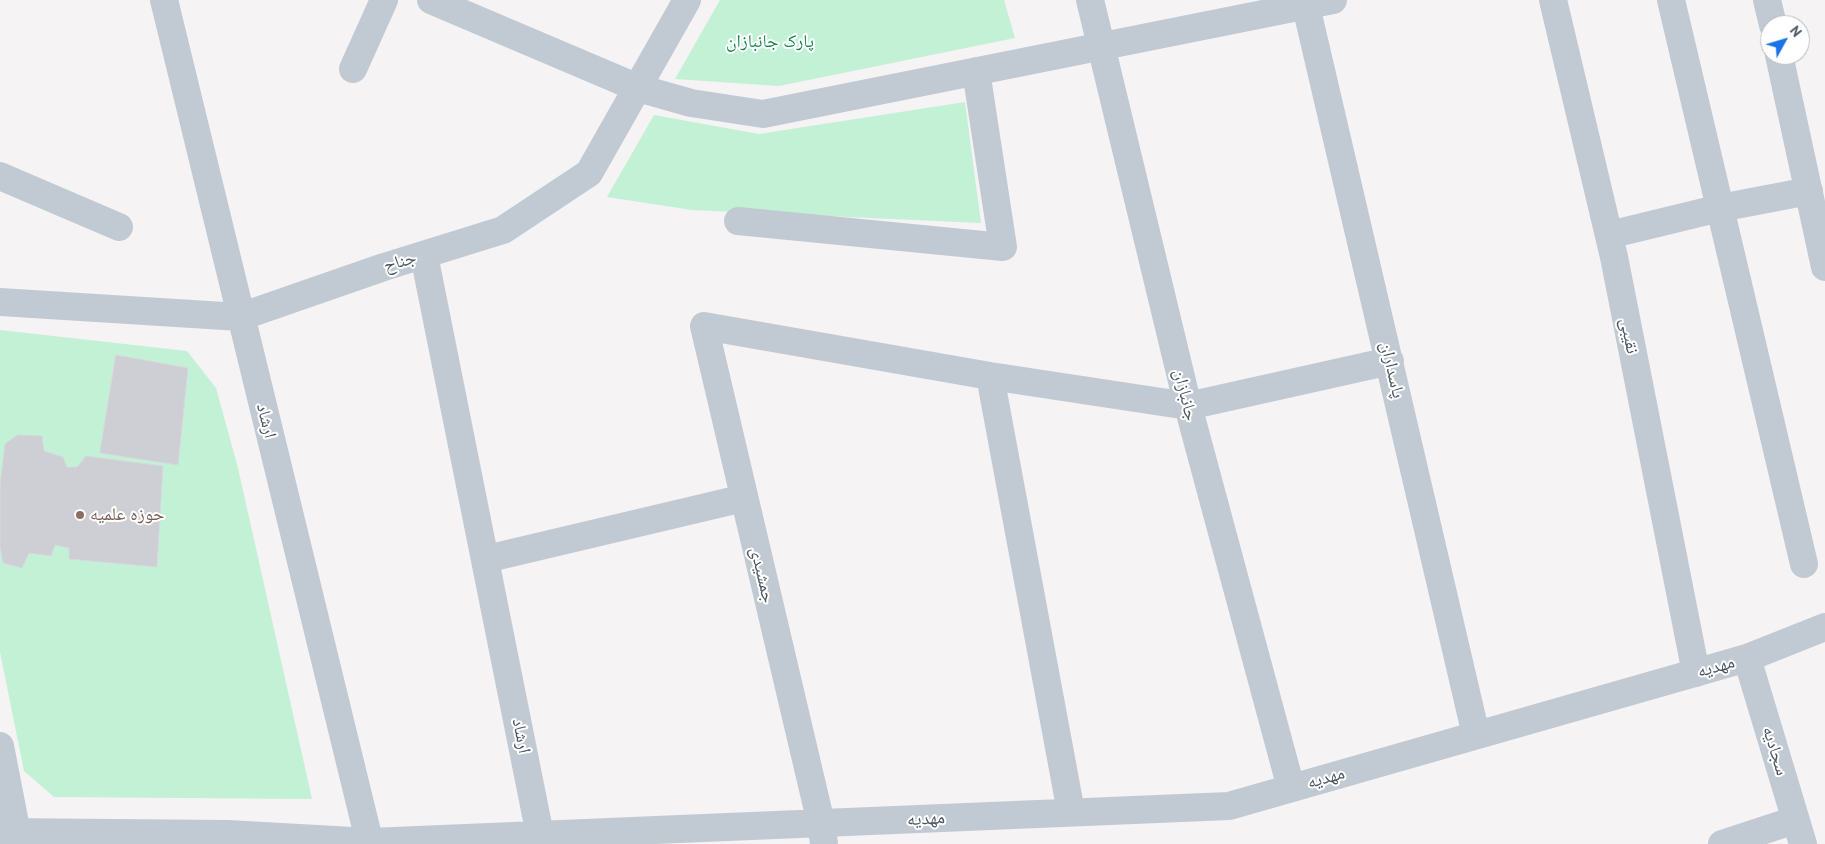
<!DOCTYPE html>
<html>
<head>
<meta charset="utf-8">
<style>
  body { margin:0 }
  #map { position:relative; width:1825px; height:844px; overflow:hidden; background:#f5f3f3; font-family:"PT Sans",sans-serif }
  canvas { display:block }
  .north { position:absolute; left:1760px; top:15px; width:50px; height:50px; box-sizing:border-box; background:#fff; border:1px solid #b7bbc0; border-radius:50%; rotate:51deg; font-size:14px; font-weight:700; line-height:20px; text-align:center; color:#4a5661 }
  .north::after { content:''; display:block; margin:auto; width:18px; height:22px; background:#1a73e8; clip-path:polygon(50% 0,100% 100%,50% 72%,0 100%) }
</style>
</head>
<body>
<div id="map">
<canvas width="1825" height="844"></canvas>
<div class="north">N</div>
</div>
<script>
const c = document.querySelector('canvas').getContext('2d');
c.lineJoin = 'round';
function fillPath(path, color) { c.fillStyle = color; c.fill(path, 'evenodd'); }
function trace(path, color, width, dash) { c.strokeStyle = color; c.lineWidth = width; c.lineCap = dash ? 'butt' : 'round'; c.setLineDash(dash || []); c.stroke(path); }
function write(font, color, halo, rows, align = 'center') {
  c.font = font + ' "PT Sans","Noto Naskh Arabic",sans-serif'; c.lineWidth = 4; c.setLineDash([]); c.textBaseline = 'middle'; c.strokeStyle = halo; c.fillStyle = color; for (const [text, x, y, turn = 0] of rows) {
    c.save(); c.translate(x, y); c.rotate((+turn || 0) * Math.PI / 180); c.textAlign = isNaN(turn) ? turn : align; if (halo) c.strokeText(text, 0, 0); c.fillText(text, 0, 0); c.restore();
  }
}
const green = new Path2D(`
  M720 0H1004L1015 38 779 86 675 79Z
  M965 102 981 223 692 210 607 197 654 115 759 134Z
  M0 330 187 351 216 388 238 468 312 799 54 797 24 771 0 652Z`);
const building = new Path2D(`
  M116 355 188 368 178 465 100 453Z
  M18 435 42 436 44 451 63 457 67 467H77L86 456 163 466 157 567 69 559V548L55 545 51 556 29 553 22 568 3 563 0 547V484L5 444Z`);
const minor = new Path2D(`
  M164 0 370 844
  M431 0 638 88 691 103 763 114 1333 0
  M1090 0 1188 406 1291 788
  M1553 0 1614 257 1696 673
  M1671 0 1804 564
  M1767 0 1773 25
  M1306 6 1476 735
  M1779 55 1825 267
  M353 69 384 0
  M0 176 119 227
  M738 221 1003 247 976 71
  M1609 235 1720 208 1809 191
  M424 255 540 835
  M0 302 240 317 384 267 503 230 589 173 687 0
  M990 376 1071 812
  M486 559 744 498
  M1747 658 1803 844
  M0 746 19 844
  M0 832 228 834 370 842 1229 806 1747 658 1825 627
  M824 844 821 823 704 326 990 376 1188 406 1390 361
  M1722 844 1795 820`);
const markers = [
  [80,515,5,"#8d6e63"]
];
const parkNames = [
  ["پارک جانبازان",770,42]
];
const streetNames = [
  ["جناح",400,262,-17],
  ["نقیبی",1629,336,79],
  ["پاسداران",1392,370,77],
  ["جانبازان",1185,395,76],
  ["ارشاد",266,421,76],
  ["جمشیدی",762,575,77],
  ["مهدیه",1716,667,-16],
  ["ارشاد",521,736,79],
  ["سجادیه",1775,751,73],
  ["مهدیه",1326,778,-16],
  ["مهدیه",926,819,-3]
];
const educationNames = [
  ["حوزه علمیه",90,515]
];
fillPath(green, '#c3f1d5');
fillPath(building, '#cdcfd5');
trace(building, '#d7d9de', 1);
trace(minor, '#c1cad2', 28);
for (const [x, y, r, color] of markers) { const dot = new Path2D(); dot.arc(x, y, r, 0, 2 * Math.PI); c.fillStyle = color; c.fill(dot); trace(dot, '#fff', 2); }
write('18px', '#17864f', '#fff', parkNames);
write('18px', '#4a5661', '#fff', streetNames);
write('18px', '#785e54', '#fff', educationNames, 'left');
</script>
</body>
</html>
